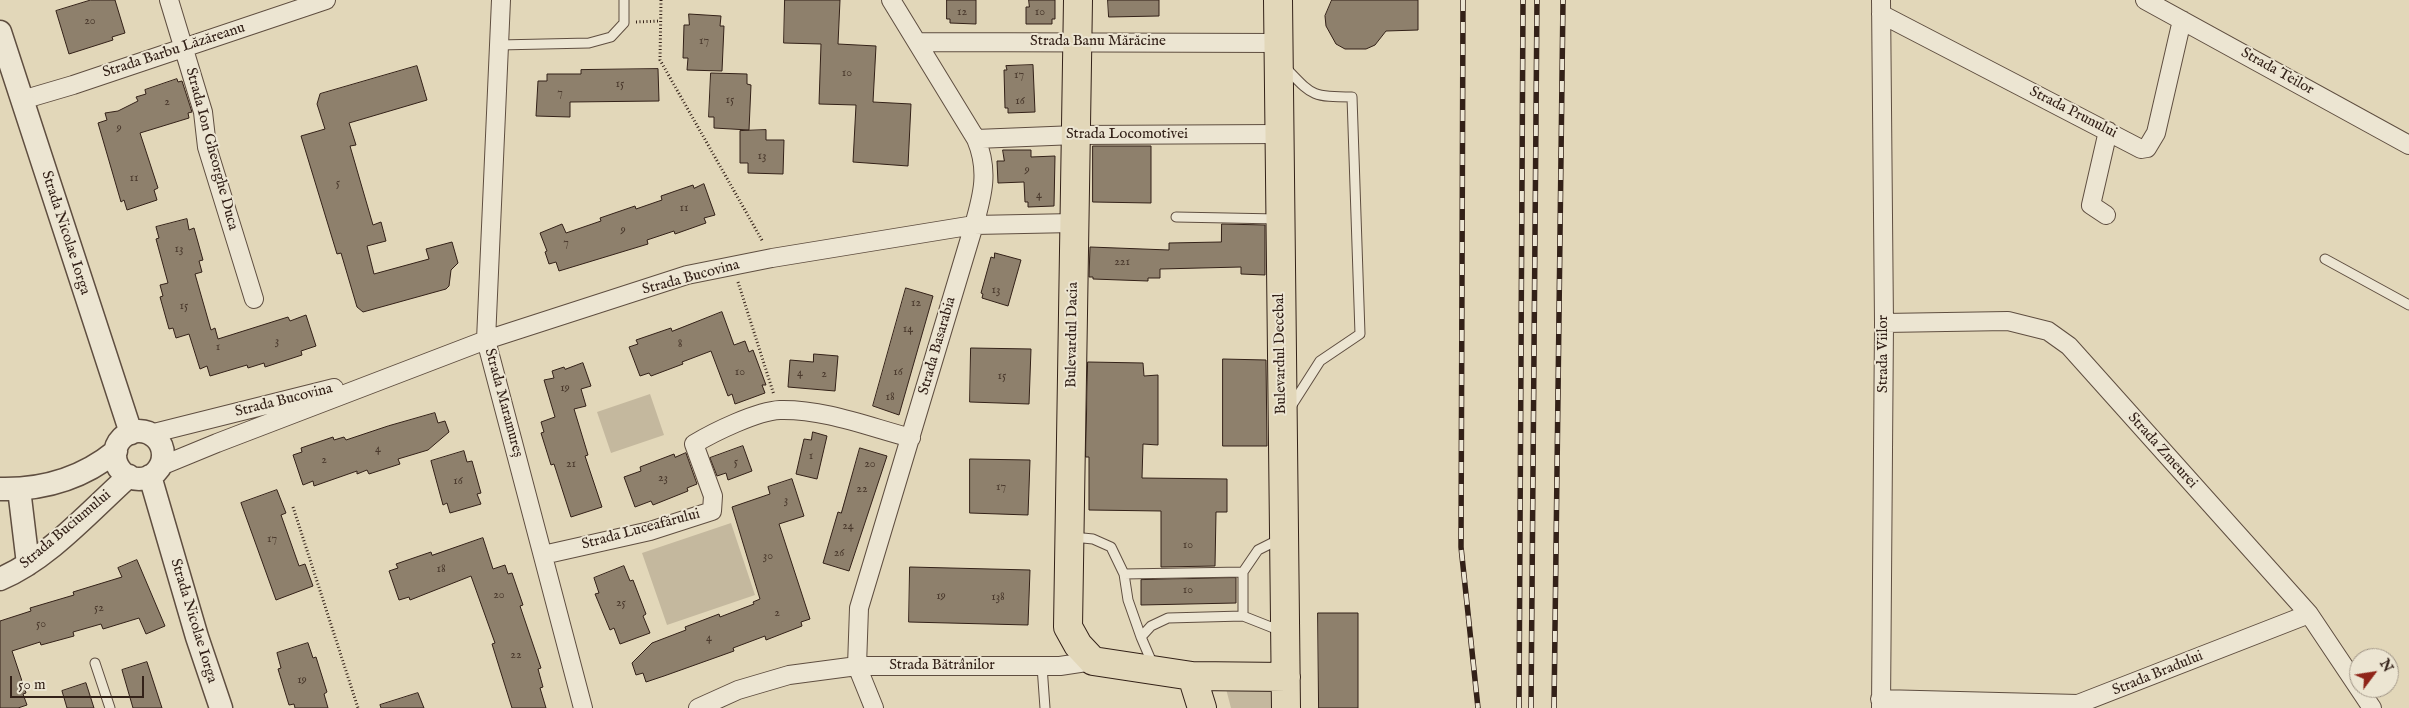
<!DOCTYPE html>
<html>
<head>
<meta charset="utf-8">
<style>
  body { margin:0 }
  #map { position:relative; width:2409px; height:708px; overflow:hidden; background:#e2d7b9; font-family:"IM FELL English",serif }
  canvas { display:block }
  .north { position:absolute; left:2349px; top:648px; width:50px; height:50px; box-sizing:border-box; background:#ece5d2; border:1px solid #a29788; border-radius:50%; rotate:59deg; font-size:14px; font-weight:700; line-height:20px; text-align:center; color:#332118 }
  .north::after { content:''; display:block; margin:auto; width:18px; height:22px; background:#8f2418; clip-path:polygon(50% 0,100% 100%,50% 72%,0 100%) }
  .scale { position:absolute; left:10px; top:676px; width:134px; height:22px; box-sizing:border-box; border:2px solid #332118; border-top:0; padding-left:6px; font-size:15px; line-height:18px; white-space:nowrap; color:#332118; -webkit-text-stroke:4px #ece5d2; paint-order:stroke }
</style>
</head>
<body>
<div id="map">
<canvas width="2409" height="708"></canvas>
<div class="north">N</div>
<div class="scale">50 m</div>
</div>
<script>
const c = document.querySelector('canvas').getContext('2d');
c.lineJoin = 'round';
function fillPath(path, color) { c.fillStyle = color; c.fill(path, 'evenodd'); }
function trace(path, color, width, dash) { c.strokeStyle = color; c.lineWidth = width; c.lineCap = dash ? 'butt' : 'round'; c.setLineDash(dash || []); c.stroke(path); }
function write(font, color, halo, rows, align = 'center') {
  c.font = font + ' "IM FELL English",serif'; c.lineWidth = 4; c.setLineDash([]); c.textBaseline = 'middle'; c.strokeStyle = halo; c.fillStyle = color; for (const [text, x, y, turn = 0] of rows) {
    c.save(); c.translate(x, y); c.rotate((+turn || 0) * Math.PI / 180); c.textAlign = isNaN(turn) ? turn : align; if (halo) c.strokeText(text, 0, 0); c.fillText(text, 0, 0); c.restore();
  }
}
const green = new Path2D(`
  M650 394 664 435 611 453 597 412Z
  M731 523 755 595 667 625 642 553Z
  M1225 685 1274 687 1273 708H1231Z`);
const building = new Path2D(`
  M91 0H115L125 33 112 37 113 40 69 54 56 11Z
  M785 0H840L838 44 876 46 873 102 911 104 908 166 853 162 856 105 819 104 821 44 784 43Z
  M947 0H976V24L950 23V19H947Z
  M1029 0H1055V19H1052V24H1026V7H1029Z
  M1108 0H1159V16L1109 17Z
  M1332 0H1418V30L1386 31 1375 45 1366 49H1345L1336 44 1326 26 1325 16Z
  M689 14 721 16 720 26H724L722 71 687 70 688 58H683L684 25H689Z
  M1033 65 1035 112 1008 113V108H1005L1004 70H1007L1006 66Z
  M417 66 427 100 349 123 356 145 350 146 373 225 381 222 386 241 367 246 374 274 429 259 426 249 452 242 458 263 451 270 449 286 446 289 363 312 357 307 341 253 337 254 301 136 325 129 317 104 320 94Z
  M658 69 659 101 570 102V117L536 116 538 81H547V74H581V70Z
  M711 73 747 74V84L751 85 749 130 714 128V117H709Z
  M177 79 178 82 182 81 192 112 188 113 189 118 140 133 158 188 154 190 157 200 127 210 124 200 121 202 98 123 107 120 105 113 118 111 138 101 136 97 146 94 145 90Z
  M766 130V140H784L783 174 748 173V163H740V131Z
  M1093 146H1151V203L1093 202Z
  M1003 150H1031V157L1055 156 1054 206 1028 207V202H1025L1024 182 998 183 997 161H1004Z
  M704 184 715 215 704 218 706 223 675 234 674 231 647 240 648 244 559 271 556 262 549 264 545 252 547 251 540 233 562 224 566 233 601 221 600 218 635 206 636 209 662 200 661 196 693 185 694 188Z
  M187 219 189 230 194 228 203 260 199 261 202 272 195 274 211 330 215 328 218 339 288 317 290 321 306 315 316 346 301 351 302 355 265 367 264 363 248 368 247 365 210 376 207 366 200 369 189 334 176 338 173 328 169 329 160 297 163 296 160 285 168 283 156 239 159 238 156 227Z
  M1222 224 1265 225V275L1241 274V267L1160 269V278H1148V281L1093 279V277H1089L1090 247 1169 250V243L1221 242Z
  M995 253 1021 260 1008 306 982 298 983 294 981 293 991 257 994 258Z
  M906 288 933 296 899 415 873 406Z
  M722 312 734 345 745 341 749 352 753 350 766 385H762L765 393 735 404 732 394 728 396 711 351 682 362 683 364 651 376 649 373 640 376 629 347 638 344 636 340 671 328 672 331Z
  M971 348 1031 349 1029 404 970 402Z
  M814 354 838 356 835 391 788 387 790 360 813 362Z
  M1223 359 1266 360 1267 446H1223Z
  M1088 362 1143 363 1144 376 1158 375V445L1143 444 1142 478 1227 479V512H1216L1215 566 1161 567V511L1089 510V457H1086Z
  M583 363 591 386 581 389 586 406 574 409 588 455 585 456 602 507 571 517 554 464 551 465 541 433 544 432 541 422 555 417 544 380 554 378 552 371 564 367 565 369Z
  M435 413 438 423 445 421 449 432 428 450 398 459 400 464 369 474 367 470 357 474V471L314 486 313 481 303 485 293 455 302 452 301 448 333 437 334 440 344 437 346 440 388 426Z
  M813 432 827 436 817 479 796 474 804 439 811 440Z
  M743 446 752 471 728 480 726 473 717 476 710 458Z
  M860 448 887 456 849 571 823 563 838 512 841 513Z
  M464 451 467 462 472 461 481 493 477 494 481 504 450 513 447 503 443 505 431 461Z
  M686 453 697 484 687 488 688 491 653 505 651 501 635 507 624 477 641 471 640 467 674 454 675 457Z
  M970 459 1030 460 1028 515 970 513Z
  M792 479 804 516 779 524 810 619 801 622 802 626 766 640 765 636 733 648 734 651 664 676 646 682 643 673 636 675 632 663 652 643 686 630 685 627 719 614 720 617 754 604 753 602 760 599 732 507 770 494 768 487Z
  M277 490 286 513 281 515 299 566 305 564 313 586 276 600 241 503Z
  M483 538 493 569 505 565 508 574 512 573 523 605 520 606 541 668 538 669 543 687 540 688 546 708H512L492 644 495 643 471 576 410 600 409 597 399 600 389 571 398 568 396 564 431 552 432 555Z
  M137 560 165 626 146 634 139 618 103 629 101 624 73 632 74 636 41 645 40 642 12 651 26 693 23 694 27 705 18 708H0V621L31 611 30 608 74 595 73 592 122 577 118 568Z
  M624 566 630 581 633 580 646 614 643 616 650 633 620 644 614 628 610 630 595 594 599 593 594 578Z
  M910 567 1030 570 1028 625 909 622Z
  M1236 578V603L1141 605V580Z
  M1318 613H1358V708H1319Z
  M308 643 313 658 316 657 327 692 324 694 328 708H295L294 704 289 705 278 669 281 668 277 653Z
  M147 662 162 708H133L122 670Z
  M86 683 94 708H67L62 691Z
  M418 693 424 708H381L380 705Z`);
const path = new Path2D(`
  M661 0 660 60 763 242
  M636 22 660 21
  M738 282 774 395
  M293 507 358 708`);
const service = new Path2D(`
  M499 45 589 43 611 37 624 23V0
  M1284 66C1312 95 1310 97 1352 97L1360 334 1320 361 1290 408
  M1176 217 1278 219
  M2325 259 2409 305
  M1073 537 1093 539 1111 547 1124 574 1128 600 1141 637
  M1243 572V616
  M1124 574 1243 572 1258 550 1280 539
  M95 663 110 708
  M1153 665 1141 637 1151 626 1168 618 1243 616 1281 631
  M1042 666 1045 708`);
const minor = new Path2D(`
  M169 0 203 112 207 147 254 299
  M501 0 486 340 583 708
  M2145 0 2409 145
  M1881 14 2141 149 2147 148 2156 133 2182 20
  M917 42 1279 43
  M22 100 73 85 326 0
  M976 139 1076 135 1279 134
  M2106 215 2091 205 2108 131
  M1884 323 2008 321 2048 331 2069 346 2309 614 2372 708
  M150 434 334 388
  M161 466 217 443 486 340 687 275 772 258 974 225 1074 223
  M543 555 650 531 712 511 713 496 694 444C714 432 757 411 780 410 824 409 869 427 911 438
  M1880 699 2078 704 2309 614
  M698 708 738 690 789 675 857 666H1060L1093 661
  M874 708 857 666 859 608 974 225C983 194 989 170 976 139L891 0
  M1881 708 1884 323 1881 0`);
const tertiary = new Path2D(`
  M0 32 131 433
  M115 455a24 24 0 1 1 48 0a24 24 0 1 1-48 0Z
  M150 476 197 637 221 708
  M0 489C43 490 83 478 116 451
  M19 489 28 564
  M0 579C48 559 90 511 129 476`);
const primary = new Path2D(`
  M1078 0 1068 627 1078 645 1093 661 1192 676 1286 677
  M1278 0 1286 708
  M1192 676 1202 708`);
const rail = new Path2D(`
  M1463 0 1461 547 1478 708
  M1519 708 1523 0
  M1531 708 1537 0
  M1554 708 1563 0`);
const numberNames = [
  ["12",962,13],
  ["10",1040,13],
  ["20",90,22],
  ["17",704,42],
  ["10",847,74],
  ["17",1019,76],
  ["15",620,85],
  ["7",560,94],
  ["15",730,101],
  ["16",1020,102],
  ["2",167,103],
  ["9",119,129],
  ["13",762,157],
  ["9",1027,171],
  ["11",134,179],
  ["5",338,184],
  ["4",1039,196],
  ["11",684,209],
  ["9",623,231],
  ["7",566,244],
  ["13",179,250],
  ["221",1122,263],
  ["13",996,291],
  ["12",916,304],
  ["15",184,307],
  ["14",908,330],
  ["3",277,342],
  ["8",680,345],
  ["1",218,348],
  ["10",740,373],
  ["16",898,373],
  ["4",800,374],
  ["2",824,375],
  ["15",1002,377],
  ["19",565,389],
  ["18",890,398],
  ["4",378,450],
  ["1",811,457],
  ["2",324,461],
  ["5",736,463],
  ["21",571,465],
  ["20",870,465],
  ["23",663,479],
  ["16",458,482],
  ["17",1001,488],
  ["22",862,490],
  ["3",786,501],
  ["24",848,527],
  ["17",272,540],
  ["10",1188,546],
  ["26",839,554],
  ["30",768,557],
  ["18",441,570],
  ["10",1188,591],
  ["20",499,596],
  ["19",941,597],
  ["138",998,598],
  ["25",621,604],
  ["52",99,609],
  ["2",777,614],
  ["50",41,625],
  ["4",709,639],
  ["22",516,656],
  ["19",302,681]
];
const streetNames = [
  ["Strada Banu Mărăcine",1098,42],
  ["Strada Barbu Lăzăreanu",174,51,-18],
  ["Strada Teilor",2277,72,29],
  ["Strada Prunului",2073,113,27],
  ["Strada Locomotivei",1127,135],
  ["Strada Ion Gheorghe Duca",211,149,75],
  ["Strada Nicolae Iorga",65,233,72],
  ["Strada Bucovina",691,278,-15],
  ["Bulevardul Dacia",1073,335,-89],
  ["Strada Basarabia",938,346,-74],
  ["Bulevardul Decebal",1281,354,-91],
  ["Strada Viilor",1884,354,-90],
  ["Strada Bucovina",284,401,-14],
  ["Strada Maramureș",503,403,75],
  ["Strada Zmeurei",2162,451,48],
  ["Strada Buciumului",66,530,-40],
  ["Strada Luceafărului",641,530,-15],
  ["Strada Nicolae Iorga",193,621,73],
  ["Strada Bătrânilor",942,666],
  ["Strada Bradului",2158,674,-22]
];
fillPath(green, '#c4b89e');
fillPath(building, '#8e806c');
trace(building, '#332118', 1);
trace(service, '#5f4e40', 11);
trace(minor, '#5f4e40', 20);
trace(tertiary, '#5f4e40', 25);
trace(primary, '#332118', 30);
trace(path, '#332118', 3, [1, 2.5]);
trace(service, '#ece5d2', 9);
trace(minor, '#ece5d2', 18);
trace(tertiary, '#ece5d2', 22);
trace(primary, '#e2d7b9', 28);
trace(rail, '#332118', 5.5);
trace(rail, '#ece5d2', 4, [11]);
write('12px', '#4a392d', null, numberNames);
write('15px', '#332118', '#ece5d2', streetNames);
</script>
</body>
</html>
